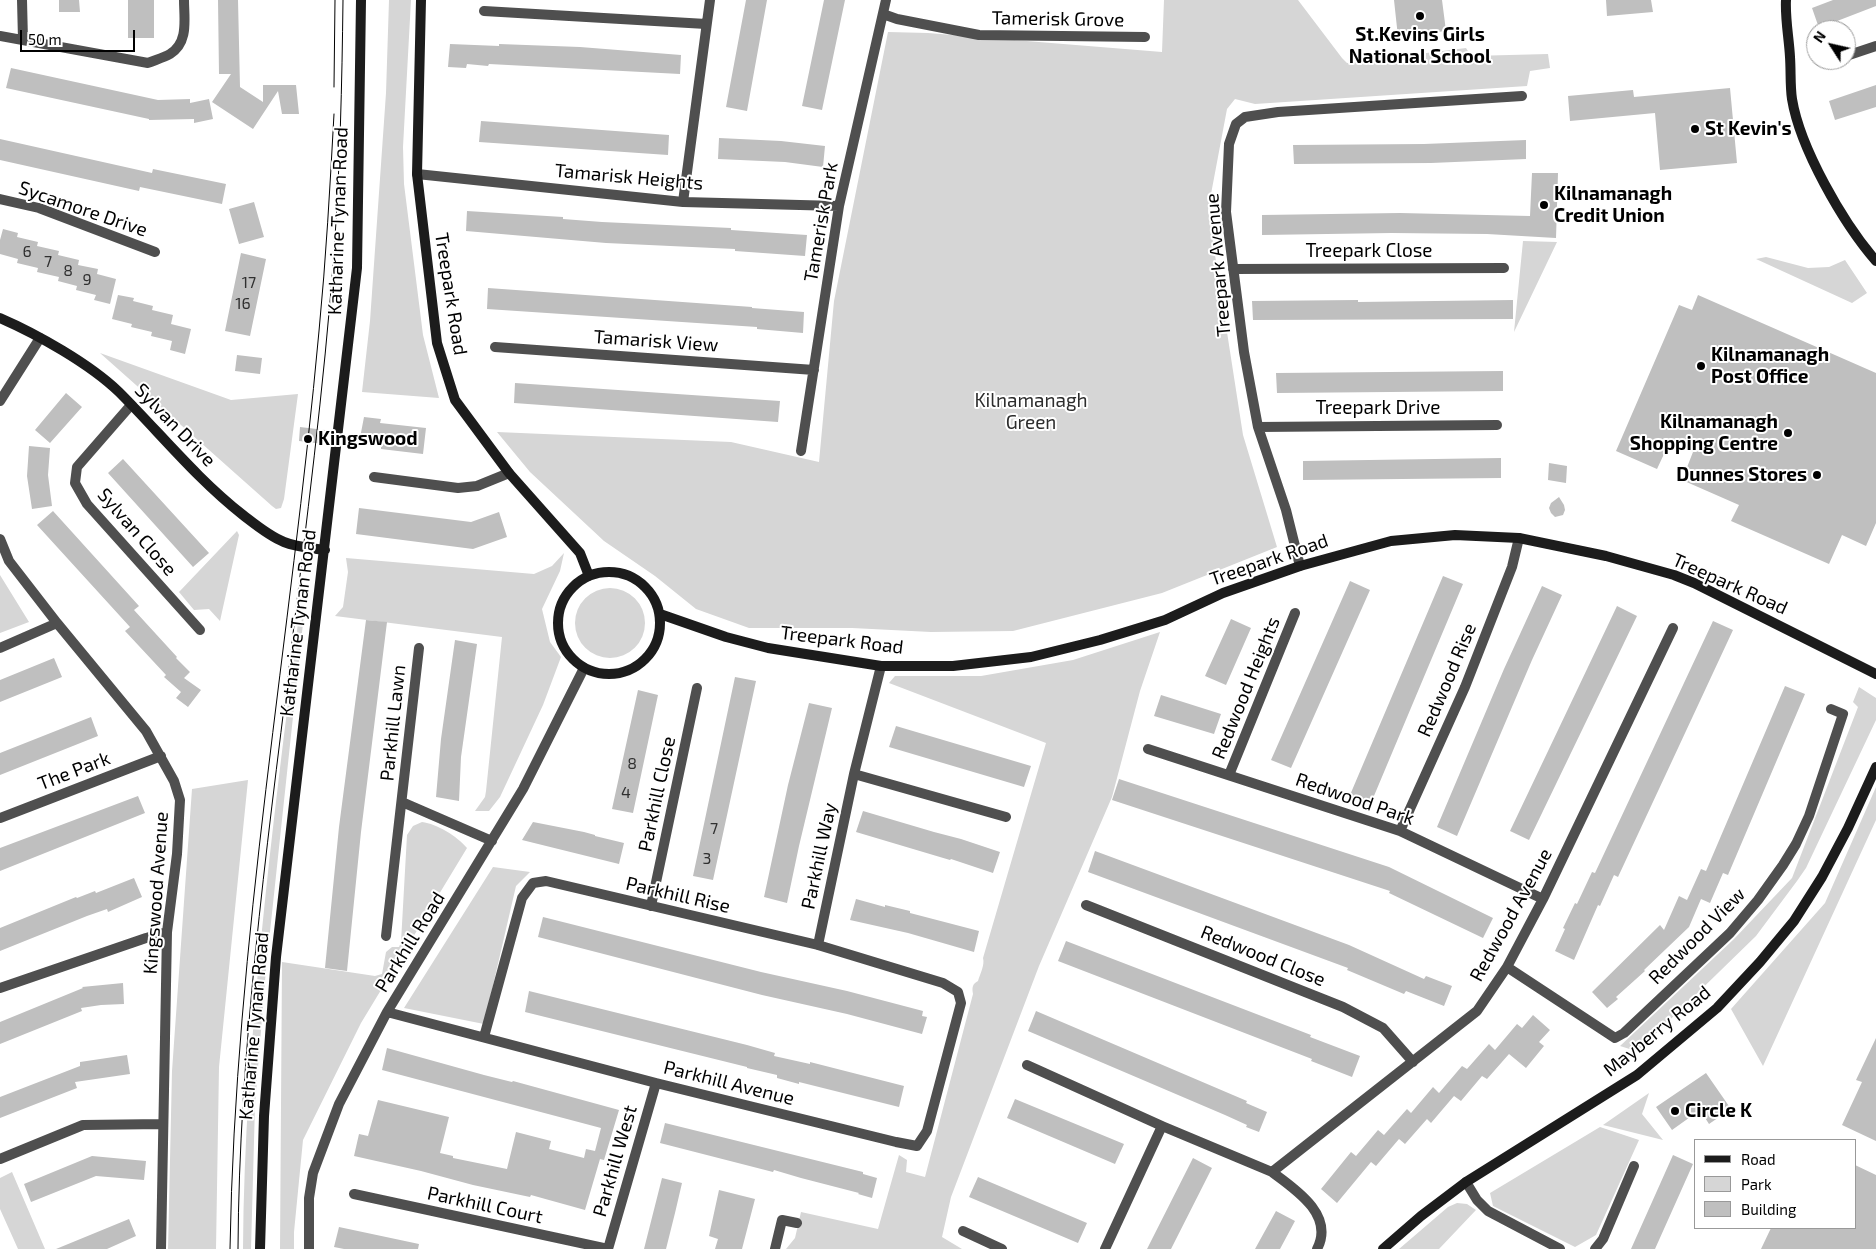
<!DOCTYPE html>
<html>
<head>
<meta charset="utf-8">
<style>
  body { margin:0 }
  #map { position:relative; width:1876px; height:1249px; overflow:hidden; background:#fff; font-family:"Exo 2",sans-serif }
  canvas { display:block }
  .legend { position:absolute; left:1694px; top:1139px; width:162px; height:90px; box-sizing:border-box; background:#fff; border:1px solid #999; margin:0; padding:6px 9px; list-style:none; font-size:15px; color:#000 }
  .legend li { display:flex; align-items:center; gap:10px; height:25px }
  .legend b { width:25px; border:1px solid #999 }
  .north { position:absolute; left:1806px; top:20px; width:50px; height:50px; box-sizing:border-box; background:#fff; border:1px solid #999; border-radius:50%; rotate:305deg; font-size:14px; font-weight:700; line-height:20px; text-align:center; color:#000 }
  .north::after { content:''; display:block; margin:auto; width:18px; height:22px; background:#000; clip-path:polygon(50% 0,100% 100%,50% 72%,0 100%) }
  .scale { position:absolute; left:20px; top:30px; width:115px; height:22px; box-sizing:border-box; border:2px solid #000; border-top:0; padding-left:6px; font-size:15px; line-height:18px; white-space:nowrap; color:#000; -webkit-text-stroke:4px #fff; paint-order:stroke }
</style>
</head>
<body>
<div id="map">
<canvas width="1876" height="1249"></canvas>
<ul class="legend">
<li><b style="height:6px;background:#1c1c1c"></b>Road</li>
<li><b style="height:14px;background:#d6d6d6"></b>Park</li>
<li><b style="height:14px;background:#bfbfbf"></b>Building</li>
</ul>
<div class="north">N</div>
<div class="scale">50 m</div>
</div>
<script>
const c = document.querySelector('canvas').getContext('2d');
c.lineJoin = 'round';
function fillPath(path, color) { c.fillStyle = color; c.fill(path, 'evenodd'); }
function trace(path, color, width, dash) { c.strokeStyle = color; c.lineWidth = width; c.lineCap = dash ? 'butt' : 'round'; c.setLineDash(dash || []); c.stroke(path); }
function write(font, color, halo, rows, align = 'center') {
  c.font = font + ' "Exo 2",sans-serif'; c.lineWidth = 4; c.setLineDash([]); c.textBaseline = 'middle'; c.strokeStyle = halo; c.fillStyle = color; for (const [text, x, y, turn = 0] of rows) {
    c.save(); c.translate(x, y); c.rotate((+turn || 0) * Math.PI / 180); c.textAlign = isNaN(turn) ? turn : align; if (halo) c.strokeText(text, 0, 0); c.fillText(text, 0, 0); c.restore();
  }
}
const green = new Path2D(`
  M389 0H411L403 147 404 184 423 335 439 398 362 392 370 321 386 93Z
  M1164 0H1298L1342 58 1347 63 1466 48 1471 56 1548 54 1550 68 1530 71 1527 86 1255 104 1235 99 1227 109 1208 210 1243 435 1277 547 1162 593 1013 631 931 632 852 628H749L696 609 655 576 604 541 530 472 497 432 731 442 819 462 834 301 888 32 928 33 1162 52Z
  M1523 241 1557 242 1514 332Z
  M1766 257 1808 268 1829 267 1845 260 1867 293 1852 303 1756 259Z
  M100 353 231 400 298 394 284 499 281 508 276 509 272 506Z
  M237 531 239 535 220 621 209 609 194 610 179 592Z
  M564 553 560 571 542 609 550 642 561 657 543 705 500 797 489 811H475L485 797 486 791 502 637 335 616 343 607 348 572 346 558 534 574 552 566Z
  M0 575 29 622 0 633Z
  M575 623a35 35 0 1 1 70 0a35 35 0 1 1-70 0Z
  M303 614H304L266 969 255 1105 251 1249H243C245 1039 272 831 298 623H301Z
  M1160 632 1140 691 1112 797 1039 966 951 1197 942 1237 962 1249H786L795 1238 801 1212 878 1229 899 1155 907 1160 906 1172 925 1177 973 994C972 988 972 984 978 981 980 974 985 965 983 958L1046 743 889 683 895 676H981L1073 660Z
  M1859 687 1876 698V720L1806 868 1797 881 1756 936 1642 1047 1636 1051 1620 1046 1734 939 1792 878 1858 707 1853 702Z
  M248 780 219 1067 216 1249H168L172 1071 192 789Z
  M1876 787V820L1763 1066 1731 1009 1825 903Z
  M422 822C437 824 457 836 467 848L361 1023 303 1140 294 1232V1249H280L282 962 375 976 382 974 386 952 392 947H399L401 942 407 835 413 826Z
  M493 867 530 872 516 886 484 1024 404 1008Z
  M1649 1093 1642 1114 1663 1140 1603 1125Z
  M1600 1127 1639 1140 1596 1235 1575 1247 1493 1206 1490 1193Z
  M12 1172 45 1249H18L0 1209V1178Z
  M1457 1203 1467 1204 1476 1210 1439 1249H1399L1448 1207Z`);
const building = new Path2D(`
  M59 0H79L80 12H59Z
  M128 0H154V38H128Z
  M218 0H238L240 87 263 102V85H296L299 114H282L278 91 253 129 212 102 231 74H219Z
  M746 0H767L747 111 726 107Z
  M824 0H845L822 110 802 106Z
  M1394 0H1442L1446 31 1398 37Z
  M1606 0H1651L1653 12 1607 16Z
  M1833 0H1876V6L1819 28 1812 8Z
  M450 44 499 46V44L580 47 681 55 680 74 489 64 488 66 467 64 466 68 448 67Z
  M11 68 158 100 190 99V103L209 99 213 119 194 123V119L149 120V119L6 88Z
  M1876 85V107L1835 120 1829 101Z
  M1730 88 1737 163 1660 170 1655 113 1570 121 1568 96 1633 90 1634 97Z
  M481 121 669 135 668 155 479 142Z
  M719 138 781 141 825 146 823 167 785 162 718 159Z
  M0 139 152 173 153 169 226 184 222 204 140 187 139 191 0 160Z
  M1526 140V159L1431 163 1294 164 1293 145 1424 144Z
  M1532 173H1558L1556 238 1487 234 1392 233 1262 235V215L1400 213 1530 216Z
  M254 202 264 237 239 244 229 209Z
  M467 211 563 217V219L602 222 731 228V230L807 235 805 256 735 251V249L606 243 466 231Z
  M3 229 18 233 17 237 38 242 37 246 59 251 58 255 79 260 78 265 98 269 97 274 116 279 110 304 94 300 96 295 76 290 77 286 58 281 59 277 37 272 38 268 17 263 18 259 0 254V240Z
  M241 253 266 259 250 336 225 331Z
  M488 288 752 307V308L804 312 803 333 757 329V327L487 309Z
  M118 295 134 298 133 301 153 306 152 310 173 315 171 324 191 329 185 354 170 350 172 341 151 336 152 332 131 327 132 324 112 319Z
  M1698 295 1876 373V523L1866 546 1842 535 1829 564 1731 521 1739 505 1682 480 1693 452 1671 439 1657 469 1616 451 1679 305 1692 310Z
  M1358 300V302L1513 300V319L1253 320 1252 301Z
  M237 355 262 358 260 374 235 371Z
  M1503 371V391L1277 393 1276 373Z
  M515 383 780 401 778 422 514 403Z
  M66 393 82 407 50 443 35 430Z
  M364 417 381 419 380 423 426 428 423 454 381 449V446L359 443Z
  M300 427 325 430 324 444 299 441Z
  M29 446 50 448 48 475 52 506 32 509 27 476Z
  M1501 458V478L1303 480V461Z
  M123 459 209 553 193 567 108 473Z
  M1549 463 1567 466 1566 483 1548 480Z
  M1559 497 1564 505 1565 510 1563 515 1555 517 1551 513 1549 508 1551 503Z
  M359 508 471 522 499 512 507 537 473 549 356 534Z
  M53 511 139 606 134 610 177 657 176 658 190 672 184 678 201 690 188 707 176 698 181 692 164 677 166 675 125 631 130 627 37 525Z
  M1443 576 1463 584 1371 803 1350 795Z
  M1350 581 1370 590 1291 768 1271 760Z
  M1542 586 1562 595 1532 660 1457 836 1437 827 1504 669Z
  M1617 606 1637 616 1529 840 1510 831Z
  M1231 619 1251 628 1226 685 1205 676Z
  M366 620 387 622 361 832 347 971 325 968 339 827Z
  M1713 621 1733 630 1618 877 1614 875 1600 906 1598 905 1574 960 1555 951 1565 929 1563 928 1575 903 1577 904 1592 872 1595 873Z
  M455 640 477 644 461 757 459 801 436 797 441 739Z
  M54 658 62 677 0 702V680Z
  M735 677 756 681 713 880 693 876Z
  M1785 686 1805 694 1728 875 1723 873 1710 903 1701 899 1689 927 1644 970 1645 971 1616 997 1618 999 1607 1008 1592 992 1660 925 1664 930 1679 896 1687 900 1701 869 1706 871Z
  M638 690 658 695 633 813 612 809Z
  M1161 695 1221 714 1214 734 1154 716Z
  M809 703 832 708 799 846 787 903 764 897 788 785Z
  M91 717 98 736 0 775V753Z
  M896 726 1031 766 1024 787 889 747Z
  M1119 779 1389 867 1493 918 1483 938 1389 893 1390 891 1112 800Z
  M138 796 145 813 0 871V848Z
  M863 811 934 832 961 839 1000 852 993 873 951 859 950 860 856 832Z
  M533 822 584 832 595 835V836L624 843 619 864 522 840Z
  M1095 851 1349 945 1424 979 1426 976 1452 986 1444 1006 1406 991 1404 994 1347 970 1348 968 1088 872Z
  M134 878 142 897 108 912 107 909 87 916 0 951V928L76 897 77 898 95 891 96 893Z
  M856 899 885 907V905L910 911V913L979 931 974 952 908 933 850 920Z
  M543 917 761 972 847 991 923 1011 922 1016 927 1017 922 1034 847 1014 762 995 538 937Z
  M1066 941 1298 1030 1311 1035 1310 1037 1360 1056 1352 1077 1311 1061 1312 1059 1058 961Z
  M123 983 124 1004 101 1005 81 1008 82 1011 0 1044V1022L83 988 82 987Z
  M529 991 747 1045 775 1053 774 1056 810 1064V1062L904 1086 899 1107 799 1082V1084L777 1078V1075L747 1068V1067L525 1012Z
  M1036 1011 1247 1101 1246 1103 1267 1112 1259 1132 1246 1127 1247 1125 1225 1115 1028 1031Z
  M1533 1015 1550 1030 1539 1042 1544 1046 1526 1068 1509 1054 1487 1079 1482 1076 1461 1101 1454 1096 1431 1123 1427 1119 1405 1144 1399 1139 1376 1166 1371 1162 1337 1203 1321 1189 1351 1152 1356 1156 1378 1130 1384 1135 1407 1109 1411 1113 1433 1087 1439 1093 1462 1066 1467 1069 1489 1044 1495 1050 1517 1024 1522 1028Z
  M1876 1038V1141L1842 1125 1862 1082 1856 1080Z
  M387 1048 484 1075 512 1082 513 1081 619 1110 604 1160 600 1159 585 1210 531 1195 530 1197 473 1185 421 1171 354 1156 359 1134 368 1136 378 1100 449 1117 440 1153 453 1156V1158L507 1169 516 1132 551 1141 549 1149 584 1158 586 1149 595 1151 601 1128 382 1070Z
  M127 1055 130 1074 75 1082 77 1088 0 1118V1097L80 1066V1062Z
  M1706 1073 1731 1109 1709 1124 1700 1110 1672 1130 1656 1107Z
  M1015 1099 1124 1144 1115 1164 1007 1118Z
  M665 1123 863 1172V1174L877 1178 872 1198 858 1194 859 1193 801 1178 774 1170 773 1172 660 1143Z
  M1673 1155 1693 1164 1672 1211 1655 1249H1631Z
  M92 1156 146 1161 144 1180 96 1176 31 1202 24 1184Z
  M1193 1158 1212 1168 1171 1249H1147Z
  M1855 1165 1876 1175V1249H1761L1771 1228H1855Z
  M978 1177 1087 1223 1078 1243 969 1197Z
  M662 1178 682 1183 675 1213 666 1249H644Z
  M719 1190 755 1199 742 1249H715L718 1239 709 1236Z
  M1276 1211 1295 1221 1280 1249H1255Z
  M129 1219 136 1236 107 1249H56Z
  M339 1227 419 1244 418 1249H344L334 1247Z`);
const street = new Path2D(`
  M22 0 23 40
  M484 11 706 24
  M883 14 897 19 979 35 1145 37
  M0 36 148 63C155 60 163 58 170 54 189 42 184 19 184 0
  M1846 56 1876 46
  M1826 62 1834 60
  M417 174 683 202 839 206
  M0 199 39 208 155 252
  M683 202 710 0
  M1233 269 1504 268
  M495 347 814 370
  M0 401 40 338
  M131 405 77 467 75 483 87 504 200 630
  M1258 427 1497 425
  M801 451 839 206 886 0
  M374 477 458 488 477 486 509 473
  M0 539 9 561 57 623 146 731 174 781 180 800 177 854 167 932 161 1249
  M1300 566 1286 510 1258 427 1244 352 1226 212 1229 144 1236 124 1245 117 1278 112 1522 96
  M0 648 57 623
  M1148 749 1400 831 1543 899
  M854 774 1006 817
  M1229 775 1295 613
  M402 802 492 841
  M0 818 161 756
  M1400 831 1465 687 1512 567 1519 538
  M1086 905 1343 1007 1383 1028 1413 1062
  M651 906 697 688
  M386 936 419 648
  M818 945 854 774 881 666
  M1507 967 1615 1038 1624 1033 1730 933 1758 900 1783 865 1796 844 1809 816 1843 714 1831 709
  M0 988 146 938 167 932
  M387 1012 656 1083 896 1142 917 1146 927 1131 961 1003 958 992 943 983 818 945 546 881 533 883 522 898 484 1037
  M1027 1065 1162 1126 1272 1172 1477 1011 1507 967 1543 899 1673 628
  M0 1159 83 1125 163 1124
  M1272 1172C1295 1189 1335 1215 1317 1249
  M1466 1182 1477 1200 1488 1211 1560 1249
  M354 1194 608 1249
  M963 1231 1002 1249
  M309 1249V1198L313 1173 339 1104 387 1012 523 789 584 668
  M608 1249 656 1083
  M775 1249 782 1220 797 1223
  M1105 1249 1162 1126
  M1595 1249 1603 1239 1634 1166`);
const secondary = new Path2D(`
  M421 0 417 174 437 343 455 400 509 473 580 553 589 576
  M1786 0C1785 19 1789 38 1790 57 1791 71 1790 86 1792 99 1800 148 1843 223 1876 261
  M0 318C37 334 90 364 119 392 160 433 197 479 243 515 256 525 269 536 284 542 296 547 312 548 325 550
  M558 623a51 51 0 1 1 102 0a51 51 0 1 1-102 0Z
  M660 614 726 637 768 648 881 666H953L1031 657 1100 640 1165 620 1223 593 1300 566 1391 541 1455 535 1519 538 1606 556 1674 575 1694 583 1876 674
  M260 1249 264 1116 276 957 357 268 361 0
  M1383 1249 1421 1216 1466 1182 1637 1075 1717 1008 1760 962 1794 921 1822 877 1848 828 1876 767`);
const tram = new Path2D(`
  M334 87 335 0
  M230 1249C235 941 291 638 319 331 326 259 330 187 334 114
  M238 1249C239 1051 266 855 290 659 306 524 324 388 334 252 340 168 342 84 343 0`);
const markers = [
  [1420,16,5,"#000"],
  [1695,129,5,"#000"],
  [1544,205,5,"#000"],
  [1701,366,5,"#000"],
  [1788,433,5,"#000"],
  [308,439,5,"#000"],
  [1817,475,5,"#000"],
  [1675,1111,5,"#000"]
];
const numberNames = [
  ["6",27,252],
  ["7",48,262],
  ["8",68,271],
  ["9",87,280],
  ["17",249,283],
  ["16",243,304],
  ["8",632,764],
  ["4",626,793],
  ["7",714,829],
  ["3",707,859]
];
const streetNames = [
  ["Tamerisk Grove",1058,19,1],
  ["Tamarisk Heights",629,177,5],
  ["Sycamore Drive",83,209,19],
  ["Katharine Tynan Road",338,221,-88],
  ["Tamerisk Park",821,222,-80],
  ["Treepark Close",1369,251],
  ["Treepark Avenue",1218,265,-95],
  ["Treepark Road",451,294,81],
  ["Tamarisk View",656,341,4],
  ["Treepark Drive",1378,408],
  ["Sylvan Drive",175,425,46],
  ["Sylvan Close",137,532,49],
  ["Treepark Road",1269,560,-19],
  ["Treepark Road",1730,584,24],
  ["Katharine Tynan Road",298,623,-83],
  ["Treepark Road",842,640,7],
  ["Redwood Rise",1447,680,-67],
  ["Redwood Heights",1246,688,-68],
  ["Parkhill Lawn",393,723,-84],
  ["The Park",74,771,-21],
  ["Parkhill Close",657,794,-78],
  ["Redwood Park",1355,799,19],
  ["Parkhill Way",819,856,-78],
  ["Kingswood Avenue",156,893,-86],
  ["Parkhill Rise",678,895,13],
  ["Redwood Avenue",1511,915,-61],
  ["Redwood View",1697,936,-45],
  ["Parkhill Road",410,942,-58],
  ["Redwood Close",1263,956,22],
  ["Katharine Tynan Road",254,1026,-85],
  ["Mayberry Road",1657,1031,-39],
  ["Parkhill Avenue",729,1083,14],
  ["Parkhill West",615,1161,-74],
  ["Parkhill Court",485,1205,12]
];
const poiNames = [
  ["St.Kevins Girls",1420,35,"center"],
  ["National School",1420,57,"center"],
  ["St Kevin's",1705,129],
  ["Kilnamanagh",1554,194],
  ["Credit Union",1554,216],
  ["Kilnamanagh",1711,355],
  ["Post Office",1711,377],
  ["Kilnamanagh",1778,422,"right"],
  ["Shopping Centre",1778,444,"right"],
  ["Kingswood",318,439],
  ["Dunnes Stores",1807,475,"right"],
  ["Circle K",1685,1111]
];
const parkNames = [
  ["Kilnamanagh",1031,401],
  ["Green",1031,423]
];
fillPath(green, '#d6d6d6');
fillPath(building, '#bfbfbf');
trace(street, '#4f4f4f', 10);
trace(secondary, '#1c1c1c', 10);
trace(tram, '#000', 1);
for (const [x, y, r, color] of markers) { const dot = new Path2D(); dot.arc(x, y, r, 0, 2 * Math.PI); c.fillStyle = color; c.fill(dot); trace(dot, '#fff', 2); }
write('16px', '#303030', null, numberNames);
write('19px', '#000', '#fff', streetNames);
write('bold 19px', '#000', '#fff', poiNames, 'left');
write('19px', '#2d2d2d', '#fff', parkNames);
</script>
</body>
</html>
